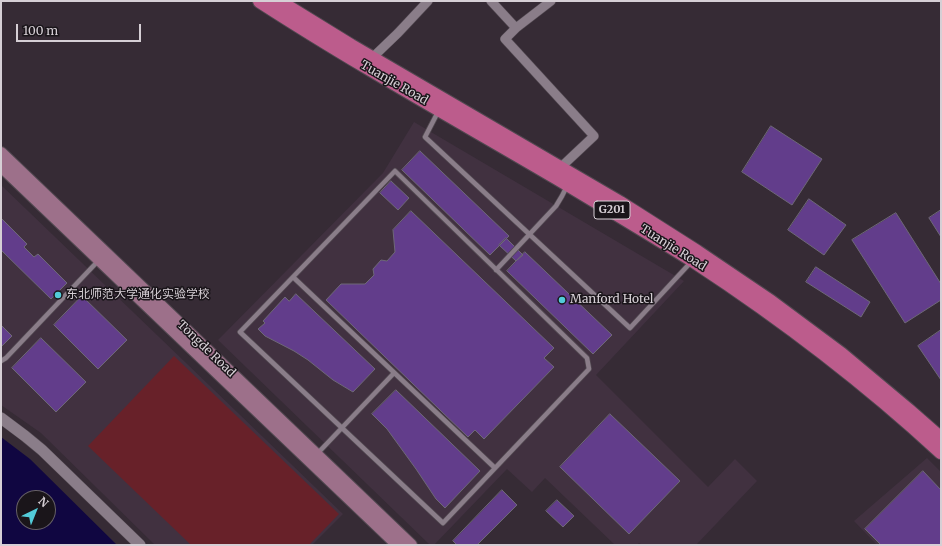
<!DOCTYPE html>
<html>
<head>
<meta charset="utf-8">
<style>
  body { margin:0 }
  #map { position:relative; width:942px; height:546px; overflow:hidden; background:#362b35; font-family:Merriweather,serif }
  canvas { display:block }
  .frame { position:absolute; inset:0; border:2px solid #d6cfd5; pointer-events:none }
  .north { position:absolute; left:16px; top:490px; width:40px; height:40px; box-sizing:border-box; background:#1a151a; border:1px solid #655f65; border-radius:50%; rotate:43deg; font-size:11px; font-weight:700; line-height:16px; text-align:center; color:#d6cfd5 }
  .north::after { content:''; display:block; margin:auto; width:14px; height:18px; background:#52cbd9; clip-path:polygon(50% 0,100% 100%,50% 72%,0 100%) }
  .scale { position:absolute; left:16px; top:24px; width:125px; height:18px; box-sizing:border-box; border:2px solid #d6cfd5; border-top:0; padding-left:5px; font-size:12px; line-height:14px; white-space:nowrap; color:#d6cfd5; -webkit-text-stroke:3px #1a151a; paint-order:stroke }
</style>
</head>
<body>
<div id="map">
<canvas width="942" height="546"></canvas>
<div class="frame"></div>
<div class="north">N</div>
<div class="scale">100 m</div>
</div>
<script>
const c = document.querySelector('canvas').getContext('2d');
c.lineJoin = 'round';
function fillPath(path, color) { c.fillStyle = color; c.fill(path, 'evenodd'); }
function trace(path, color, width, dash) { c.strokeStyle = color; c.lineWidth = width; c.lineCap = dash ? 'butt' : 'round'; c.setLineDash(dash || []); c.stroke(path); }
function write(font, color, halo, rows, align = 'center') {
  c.font = font + ' Merriweather,"Noto Sans SC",serif'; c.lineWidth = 3; c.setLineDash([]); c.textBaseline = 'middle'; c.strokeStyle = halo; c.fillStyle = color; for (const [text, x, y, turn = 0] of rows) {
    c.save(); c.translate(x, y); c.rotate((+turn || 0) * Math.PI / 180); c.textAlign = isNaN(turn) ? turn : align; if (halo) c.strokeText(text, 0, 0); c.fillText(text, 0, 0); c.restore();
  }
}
const built = new Path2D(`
  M414 122 684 281 596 375 708 487 735 459 757 481 696 545H642L639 543 637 545H615L545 478 532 492 507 469 434 545H430L218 340 383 173Z
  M1 185 343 514 312 545H155L41 433 1 405Z
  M927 458 941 472V545H877L854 521Z`);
const green = new Path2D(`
  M174 356 339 514 309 545H191L88 446Z`);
const water = new Path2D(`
  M1 437 30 459 117 545H1ZM24 498H48V522H24Z`);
const building = new Path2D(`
  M771 126 822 159 792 205 742 172Z
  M420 151 509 236 490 255 402 170Z
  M391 181 409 198 398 210 380 193Z
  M809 199 846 225 824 255 788 230Z
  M941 210V237L929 218Z
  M411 211 554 348 544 358 554 367 484 439 475 430 468 437 326 300 341 284H365L374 275 373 269 381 260 387 261 395 252 393 230Z
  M896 213 941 284V300L905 323 852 240Z
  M1 218 27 244 24 247 34 257 38 254 67 283 51 299 1 250Z
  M506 238 523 255 516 261 499 245Z
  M525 252 612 335 593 354 507 271Z
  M816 267 870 302 861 317 806 282Z
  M296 294 375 369 353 392 333 380 308 360 294 351 265 336 258 329 265 323 263 321 285 297 289 301Z
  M82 296 127 340 98 369 54 325Z
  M1 325 12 336 1 347Z
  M941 330V380L918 346Z
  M41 338 86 382 56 412 12 368Z
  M396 390 480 471 445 508 436 499 416 469 387 429 372 414Z
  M610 414 680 481 629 534 560 467Z
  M923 471 941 490V545H881L865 529Z
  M502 490 517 505 477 545H457L453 541Z
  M557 500 574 516 563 527 546 511Z`);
const service = new Path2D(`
  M439 110 425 137 630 328 692 261
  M395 171 587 358 589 369 443 523 240 332Z
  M496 270 556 206 562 196 567 186
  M293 277 495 468
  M1 361 6 358 98 261
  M317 454 394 373`);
const minor = new Path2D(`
  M491 1 516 28
  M551 1 516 28 505 39 594 136 560 168
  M372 58 398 33 428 1`);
const tertiary = new Path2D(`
  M1 418 25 436 42 450 140 545`);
const secondary = new Path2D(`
  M1 153 411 545
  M1 166 398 545`);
const trunk = new Path2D(`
  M260 1C359 65 462 122 564 182 607 208 651 234 694 261 781 318 864 381 941 452
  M278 1 351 46 620 203 697 252 771 302 841 354 908 410 941 439`);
const markers = [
  [58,295,4,"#52cbd9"],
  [562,300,4,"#52cbd9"]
];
const shields = [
  [612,210,36]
];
const shieldNames = [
  ["G201",612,210]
];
const streetNames = [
  ["Tuanjie Road",394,83,30],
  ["Tuanjie Road",673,248,32],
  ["Tongde Road",206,349,44]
];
const poiNames = [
  ["东北师范大学通化实验学校",66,295],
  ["Manford Hotel",570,300]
];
fillPath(built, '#413140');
fillPath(green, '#682129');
fillPath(water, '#100641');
fillPath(building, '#623d8b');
trace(building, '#6e6877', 1);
trace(service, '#514850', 6);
trace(minor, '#514850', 10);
trace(tertiary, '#514850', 12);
trace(secondary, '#514850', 14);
trace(trunk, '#514850', 16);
trace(service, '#8a7d89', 4.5);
trace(minor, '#8a7d89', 9);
trace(tertiary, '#8a7d89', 11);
trace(secondary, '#9d708a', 12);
trace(trunk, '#bc5c8c', 14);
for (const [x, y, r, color] of markers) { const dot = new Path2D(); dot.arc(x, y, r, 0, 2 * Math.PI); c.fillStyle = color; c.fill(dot); trace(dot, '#1a151a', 1.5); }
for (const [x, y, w] of shields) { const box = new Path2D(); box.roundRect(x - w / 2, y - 9, w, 18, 3); c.fillStyle = '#1a151a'; c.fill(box); trace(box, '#d6cfd5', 1); }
write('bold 11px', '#d6cfd5', null, shieldNames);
write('12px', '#d6cfd5', '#1a151a', streetNames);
write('12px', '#d6cfd5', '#1a151a', poiNames, 'left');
</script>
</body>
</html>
